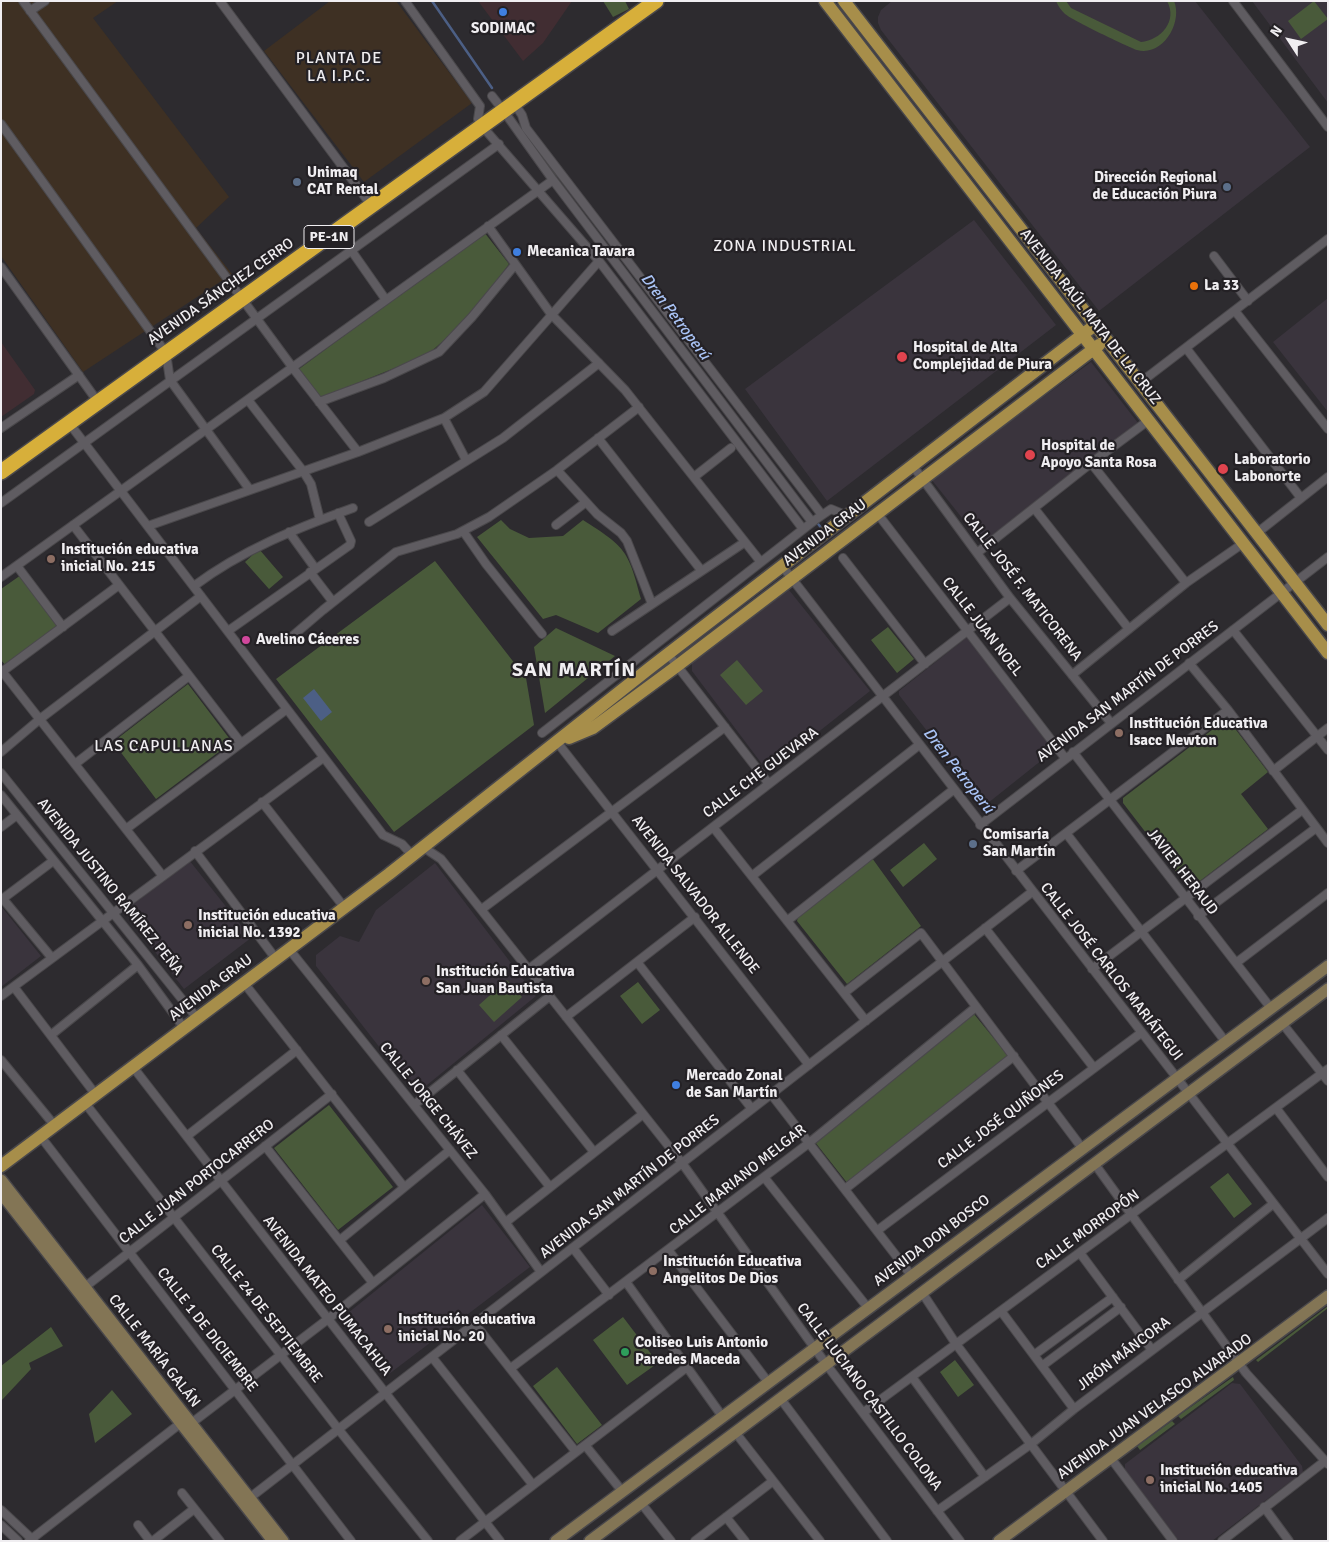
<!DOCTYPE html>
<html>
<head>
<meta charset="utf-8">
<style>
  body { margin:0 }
  #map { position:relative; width:1329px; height:1542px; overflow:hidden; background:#2d2b2f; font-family:Signika,sans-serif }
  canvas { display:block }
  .frame { position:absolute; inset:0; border:2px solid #f0eef1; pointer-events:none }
  .north { position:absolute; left:1264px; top:15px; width:50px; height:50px; -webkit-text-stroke:4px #242125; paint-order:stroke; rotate:305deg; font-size:14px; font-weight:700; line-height:20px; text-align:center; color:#f0eef1 }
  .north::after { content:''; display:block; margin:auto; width:18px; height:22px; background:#f0eef1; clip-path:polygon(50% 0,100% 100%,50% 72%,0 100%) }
</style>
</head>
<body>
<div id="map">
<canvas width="1329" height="1542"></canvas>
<div class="frame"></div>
<div class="north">N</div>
</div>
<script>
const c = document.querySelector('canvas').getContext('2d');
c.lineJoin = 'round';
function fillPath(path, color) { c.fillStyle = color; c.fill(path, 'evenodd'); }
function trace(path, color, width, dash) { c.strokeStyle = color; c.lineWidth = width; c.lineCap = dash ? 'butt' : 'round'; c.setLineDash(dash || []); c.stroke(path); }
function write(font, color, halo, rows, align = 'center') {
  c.font = font + ' Signika,sans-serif'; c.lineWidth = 4.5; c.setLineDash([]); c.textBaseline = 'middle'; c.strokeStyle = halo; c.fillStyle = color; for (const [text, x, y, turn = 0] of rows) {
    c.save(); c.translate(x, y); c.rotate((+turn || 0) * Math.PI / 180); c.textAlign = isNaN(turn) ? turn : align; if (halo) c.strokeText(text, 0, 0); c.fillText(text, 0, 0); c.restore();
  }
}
const commercial = new Path2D(`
  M478 1H572L543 43 523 61Z
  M1 342 35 390 34 394 1 417Z`);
const industrial = new Path2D(`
  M1 1H118L93 18 229 197 196 228 232 274 83 372 1 256Z
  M330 1H396L472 103 364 182 264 51Z`);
const built = new Path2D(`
  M892 1H1195L1310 147 1099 311 881 30 878 23V17L881 10Z
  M1252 1H1328V103Z
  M974 220 1056 325 827 501 745 389Z
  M1328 298V412L1273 342Z
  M1091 362 1138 423 982 543 931 479Z
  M789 590 870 691 768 772 692 671V662Z
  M966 638H968L1053 748 1052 752 988 803H983L899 695V691Z
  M189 860 251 938 184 989 124 912Z
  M435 863 536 996 416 1094 316 966V955L340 936 359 942 376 910Z
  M1 906 41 956 1 987Z
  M482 1205 530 1267 389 1374 343 1317Z
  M1232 1383 1240 1384 1302 1466 1303 1472 1212 1541H1179L1125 1471V1464Z`);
const green = new Path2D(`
  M603 1H625L629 9 613 17Z
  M1056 1H1066L1071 8 1141 42C1161 40 1178 21 1167 1H1174C1183 22 1163 57 1137 50 1128 47 1072 20 1065 14 1061 10 1058 6 1056 1Z
  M1314 1 1328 19 1301 39 1288 21Z
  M484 232 509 264 466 321 427 355 320 398 299 369Z
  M501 520 510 529 529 538 563 536 583 520C625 547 628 549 641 599L598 633 556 615 543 619 477 537Z
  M259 549 283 577 269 589 245 562Z
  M435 561 526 678 534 725 394 832 276 679Z
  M21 575 60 626 6 666 1 660V589Z
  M888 627 914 659 897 673 871 640Z
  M556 628 615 656 545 713 534 647Z
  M737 660 763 691 746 705 720 675Z
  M188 684 232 742 156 799 113 742Z
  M1225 720 1230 722 1268 772 1241 794 1268 829 1192 887 1187 886 1123 803V798Z
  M924 843 937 859 903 887 890 870Z
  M872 858 921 926 847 984 797 921 798 917Z
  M507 980 522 997 494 1022 479 1005Z
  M638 982 660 1010 642 1024 620 996Z
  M974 1014 1009 1057 848 1184 815 1142Z
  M329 1105 393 1187 338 1230 274 1148Z
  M1228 1173 1252 1204 1234 1218 1210 1187Z
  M1328 1306V1308L1258 1362 1256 1360Z
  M623 1317 658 1363 627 1385 593 1340Z
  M51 1327 63 1346 29 1363 31 1369 1 1401V1366Z
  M955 1360 974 1385 958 1397 940 1372Z
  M557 1367 602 1425 577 1444 533 1386Z
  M1233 1377 1234 1380 1181 1419 1178 1416Z
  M112 1390 132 1414 95 1443 89 1414Z
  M1172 1421 1175 1424 1140 1450 1137 1446Z`);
const water = new Path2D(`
  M314 689 332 712 321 721 303 698Z`);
const stream = new Path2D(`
  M432 1 492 88
  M806 509 823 530`);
const street = new Path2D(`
  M23 1 293 368 358 452
  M220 1 371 205
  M405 1 480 106 478 119 482 126 599 261 803 529
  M1233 1 1328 127
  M30 11 45 1
  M492 96 499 105
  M514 103 522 115 526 128 822 515
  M508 117 553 180 812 522
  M1 124 166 353 170 380 250 490
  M488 226 551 314 625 390 760 561
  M351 250 386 300
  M1214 256 1248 301
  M1 267 98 402
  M1235 311 1328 429
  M1186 348 1301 498
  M1141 382 1328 239
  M248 400 303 471 311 484 320 520
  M319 402 384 378 439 352 472 317 514 266
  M444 418 466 460
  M69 423 383 835 402 844 412 855
  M1 428 79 375
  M598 438 701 570
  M1091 463 1186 583
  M913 466 1010 598 1111 723
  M557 470 597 514 621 533 627 541 652 604
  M694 477 731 448
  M1 503 499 144
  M1034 508 1129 629
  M877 513 1065 758
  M369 522 503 438 599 363
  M73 525 241 743
  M556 525 586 502
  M148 526 358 452 444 418 484 392 599 261
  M463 531 486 564 542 634
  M289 532 315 568
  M1257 533 1328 477
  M977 553 1091 463 1149 420
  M843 558 925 664
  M17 566 63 627
  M783 567 1328 1274
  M310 572 333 602
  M1 577 553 180
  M194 586C242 550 297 528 353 508
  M1233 630 1328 750
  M228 631 350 545 351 541 338 513
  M612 631 745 542
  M289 639 323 610 396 552 457 534 489 517 557 470 639 407
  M668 654 769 784
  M1189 663 1228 710 1328 843
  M1 670 162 875
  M3 671 119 585
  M1072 675 1186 583 1242 544
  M542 733 815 520 831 509 848 516
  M557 742 809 1065
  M1 752 40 719 201 596
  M1073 752 1270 1007
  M75 764 189 676
  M1273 771 1328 728
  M1 773 197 1018
  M1 795 138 965 184 1028
  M262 802 344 907
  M980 825 1328 557
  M1 827 17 815
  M713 827 866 1021
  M126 829 287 709
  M1066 833 1225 1041
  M423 847 441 859 682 1163 826 1364 960 1541
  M195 851 276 959
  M1016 871 1228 710
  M752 876 919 745
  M3 899 52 958
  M1 900 53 861
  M482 909 725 727
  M1198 916 1316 828
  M787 921 953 790
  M985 928 1094 1068
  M289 949 485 1194 541 1272
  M637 962 752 1109
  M1236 963 1328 893
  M529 969 1010 598
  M1092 969 1302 810
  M244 983 404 1187
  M14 987 96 1095
  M844 993 921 933 1082 1148
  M1 996 323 758
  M566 1017 695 917
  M1282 1023 1328 1081
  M51 1035 138 965
  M501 1035 594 1152
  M1 1060 55 1126
  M133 1067 500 1541
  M457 1070 550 1187
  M771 1094 911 1275
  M85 1103 339 1430 428 1541
  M414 1105 550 996
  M1276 1108 1328 1177
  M187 1136 297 1050
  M41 1137 351 1541
  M265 1146 373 1283
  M1094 1163 1246 1373 1328 1464
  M764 1177 868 1308
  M845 1189 1014 1056
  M506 1222 643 1114
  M878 1230 1141 1033
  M340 1240 450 1150
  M573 1248 609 1295
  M669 1251 768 1382
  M1080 1253 1152 1350
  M1178 1280 1273 1204
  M626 1282 722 1416
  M81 1290 332 1094
  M923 1294 956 1344 1103 1541
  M1001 1311 1074 1409
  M475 1324 576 1452
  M1034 1355 1113 1297
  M432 1357 533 1485
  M1042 1366 1121 1307
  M511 1368 809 1143 976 1007
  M912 1377 985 1477
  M780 1398 887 1541
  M864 1412 1328 1069
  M189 1425 328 1319 485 1194
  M735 1432 820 1541
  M585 1445 622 1491
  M1110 1457 1173 1541
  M182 1493 220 1541
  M247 1500 1032 892
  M641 1503 671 1541
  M1264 1507 1289 1541
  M1 1510 34 1541
  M937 1511 1031 1444 1074 1409 1328 1218
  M726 1517 745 1541
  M1 1525 18 1541
  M138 1525 150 1541
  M29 1541 177 1426
  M153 1541 194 1509
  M460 1541 687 1367
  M695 1541 773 1481
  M1222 1541 1325 1461`);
const secondary = new Path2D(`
  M1 1180 283 1541
  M1 1193 273 1541
  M556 1541 1328 966
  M590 1541 1328 989
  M999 1541 1328 1296`);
const primary = new Path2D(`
  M825 1 1328 653
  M844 1 1328 625
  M569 738 593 728 677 666 1099 345
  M1 1166 389 874 651 667 1095 325`);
const highway = new Path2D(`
  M1 472 656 1`);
const markers = [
  [503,12,5,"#3f7fe0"],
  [297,182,5,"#5c6f8a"],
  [1227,187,5,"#5c6f8a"],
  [517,252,5,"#3f7fe0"],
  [1194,286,5,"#e8710a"],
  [902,357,6,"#e0444e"],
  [1030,455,6,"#e0444e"],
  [1223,469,6,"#e0444e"],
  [51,559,5,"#8d6e63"],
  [246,640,5,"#d1479c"],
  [1119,733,5,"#8d6e63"],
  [973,844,5,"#5c6f8a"],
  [188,925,5,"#8d6e63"],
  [426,981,5,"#8d6e63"],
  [676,1085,5,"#3f7fe0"],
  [653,1271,5,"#8d6e63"],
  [388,1329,5,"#8d6e63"],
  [625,1352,5,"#2e9e5b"],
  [1150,1480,5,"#8d6e63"]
];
const shields = [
  [329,237,50]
];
const shieldNames = [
  ["PE-1N",329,237]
];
const poiNames = [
  ["SODIMAC",503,29,"center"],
  ["Unimaq",307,173],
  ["CAT Rental",307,190],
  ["Dirección Regional",1217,178,"right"],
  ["de Educación Piura",1217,195,"right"],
  ["Mecanica Tavara",527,252],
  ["La 33",1204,286],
  ["Hospital de Alta",913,348],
  ["Complejidad de Piura",913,365],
  ["Hospital de",1041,446],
  ["Apoyo Santa Rosa",1041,463],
  ["Laboratorio",1234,460],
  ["Labonorte",1234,477],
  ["Institución educativa",61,550],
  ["inicial No. 215",61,567],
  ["Avelino Cáceres",256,640],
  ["Institución Educativa",1129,724],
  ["Isacc Newton",1129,741],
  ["Comisaría",983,835],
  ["San Martín",983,852],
  ["Institución educativa",198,916],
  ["inicial No. 1392",198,933],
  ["Institución Educativa",436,972],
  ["San Juan Bautista",436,989],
  ["Mercado Zonal",686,1076],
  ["de San Martín",686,1093],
  ["Institución Educativa",663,1262],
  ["Angelitos De Dios",663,1279],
  ["Institución educativa",398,1320],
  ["inicial No. 20",398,1337],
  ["Coliseo Luis Antonio",635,1343],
  ["Paredes Maceda",635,1360],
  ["Institución educativa",1160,1471],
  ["inicial No. 1405",1160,1488]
];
const streetNames = [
  ["AVENIDA SÁNCHEZ CERRO",221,292,-35],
  ["AVENIDA RAÚL MATA DE LA CRUZ",1090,317,52],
  ["AVENIDA GRAU",825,533,-37],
  ["CALLE JOSÉ F. MATICORENA",1022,587,52],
  ["CALLE JUAN NOEL",982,627,52],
  ["AVENIDA SAN MARTÍN DE PORRES",1128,692,-37],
  ["CALLE CHE GUEVARA",761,773,-37],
  ["JAVIER HERAUD",1182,872,52],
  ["AVENIDA JUSTINO RAMÍREZ PEÑA",110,887,51],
  ["AVENIDA SALVADOR ALLENDE",695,895,52],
  ["CALLE JOSÉ CARLOS MARIÁTEGUI",1111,972,52],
  ["AVENIDA GRAU",211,988,-37],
  ["CALLE JORGE CHÁVEZ",428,1101,51],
  ["CALLE JOSÉ QUIÑONES",1001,1120,-37],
  ["CALLE MARIANO MELGAR",738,1180,-38],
  ["CALLE JUAN PORTOCARRERO",197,1182,-38],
  ["AVENIDA SAN MARTÍN DE PORRES",630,1187,-38],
  ["CALLE MORROPÓN",1088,1230,-36],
  ["AVENIDA DON BOSCO",932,1241,-37],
  ["AVENIDA MATEO PUMACAHUA",327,1296,52],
  ["CALLE 24 DE SEPTIEMBRE",266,1314,52],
  ["CALLE 1 DE DICIEMBRE",207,1330,52],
  ["CALLE MARÍA GALÁN",154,1351,52],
  ["JIRÓN MÁNCORA",1124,1354,-37],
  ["CALLE LUCIANO CASTILLO COLONA",869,1397,53],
  ["AVENIDA JUAN VELASCO ALVARADO",1155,1407,-36]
];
const neighbourhoodNames = [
  ["PLANTA DE",339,59],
  ["LA I.P.C.",339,77],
  ["ZONA INDUSTRIAL",785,247],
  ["LAS CAPULLANAS",164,747]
];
const waterNames = [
  ["Dren Petroperú",675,317,53],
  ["Dren Petroperú",958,771,52]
];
const districtNames = [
  ["SAN MARTÍN",574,671]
];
fillPath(commercial, '#412d32');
fillPath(industrial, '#3e3023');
fillPath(built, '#3a343d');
fillPath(green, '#495a3a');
fillPath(water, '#4c5f85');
trace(stream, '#4c5f85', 2.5);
trace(street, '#4a484b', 10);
trace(secondary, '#4a484b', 14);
trace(primary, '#4a484b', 15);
trace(highway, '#4a484b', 18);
trace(street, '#5f5c61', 8);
trace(secondary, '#837555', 11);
trace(primary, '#a78e4a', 12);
trace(highway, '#d7af3a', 15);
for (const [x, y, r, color] of markers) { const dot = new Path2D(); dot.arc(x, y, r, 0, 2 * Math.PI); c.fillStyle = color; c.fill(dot); trace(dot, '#242125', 2); }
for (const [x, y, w] of shields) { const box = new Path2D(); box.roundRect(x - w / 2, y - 11.5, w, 23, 4); c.fillStyle = '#242125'; c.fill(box); trace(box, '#f0eef1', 1); }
write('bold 14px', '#f0eef1', null, shieldNames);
write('bold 15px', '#f0eef1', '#242125', poiNames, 'left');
write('15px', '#f0eef1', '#242125', streetNames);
c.letterSpacing = '1px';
write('16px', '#f0eef1', '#242125', neighbourhoodNames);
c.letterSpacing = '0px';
write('italic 16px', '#a9c3f5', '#242125', waterNames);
c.letterSpacing = '1px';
write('bold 20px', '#f0eef1', '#242125', districtNames);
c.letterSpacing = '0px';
</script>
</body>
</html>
